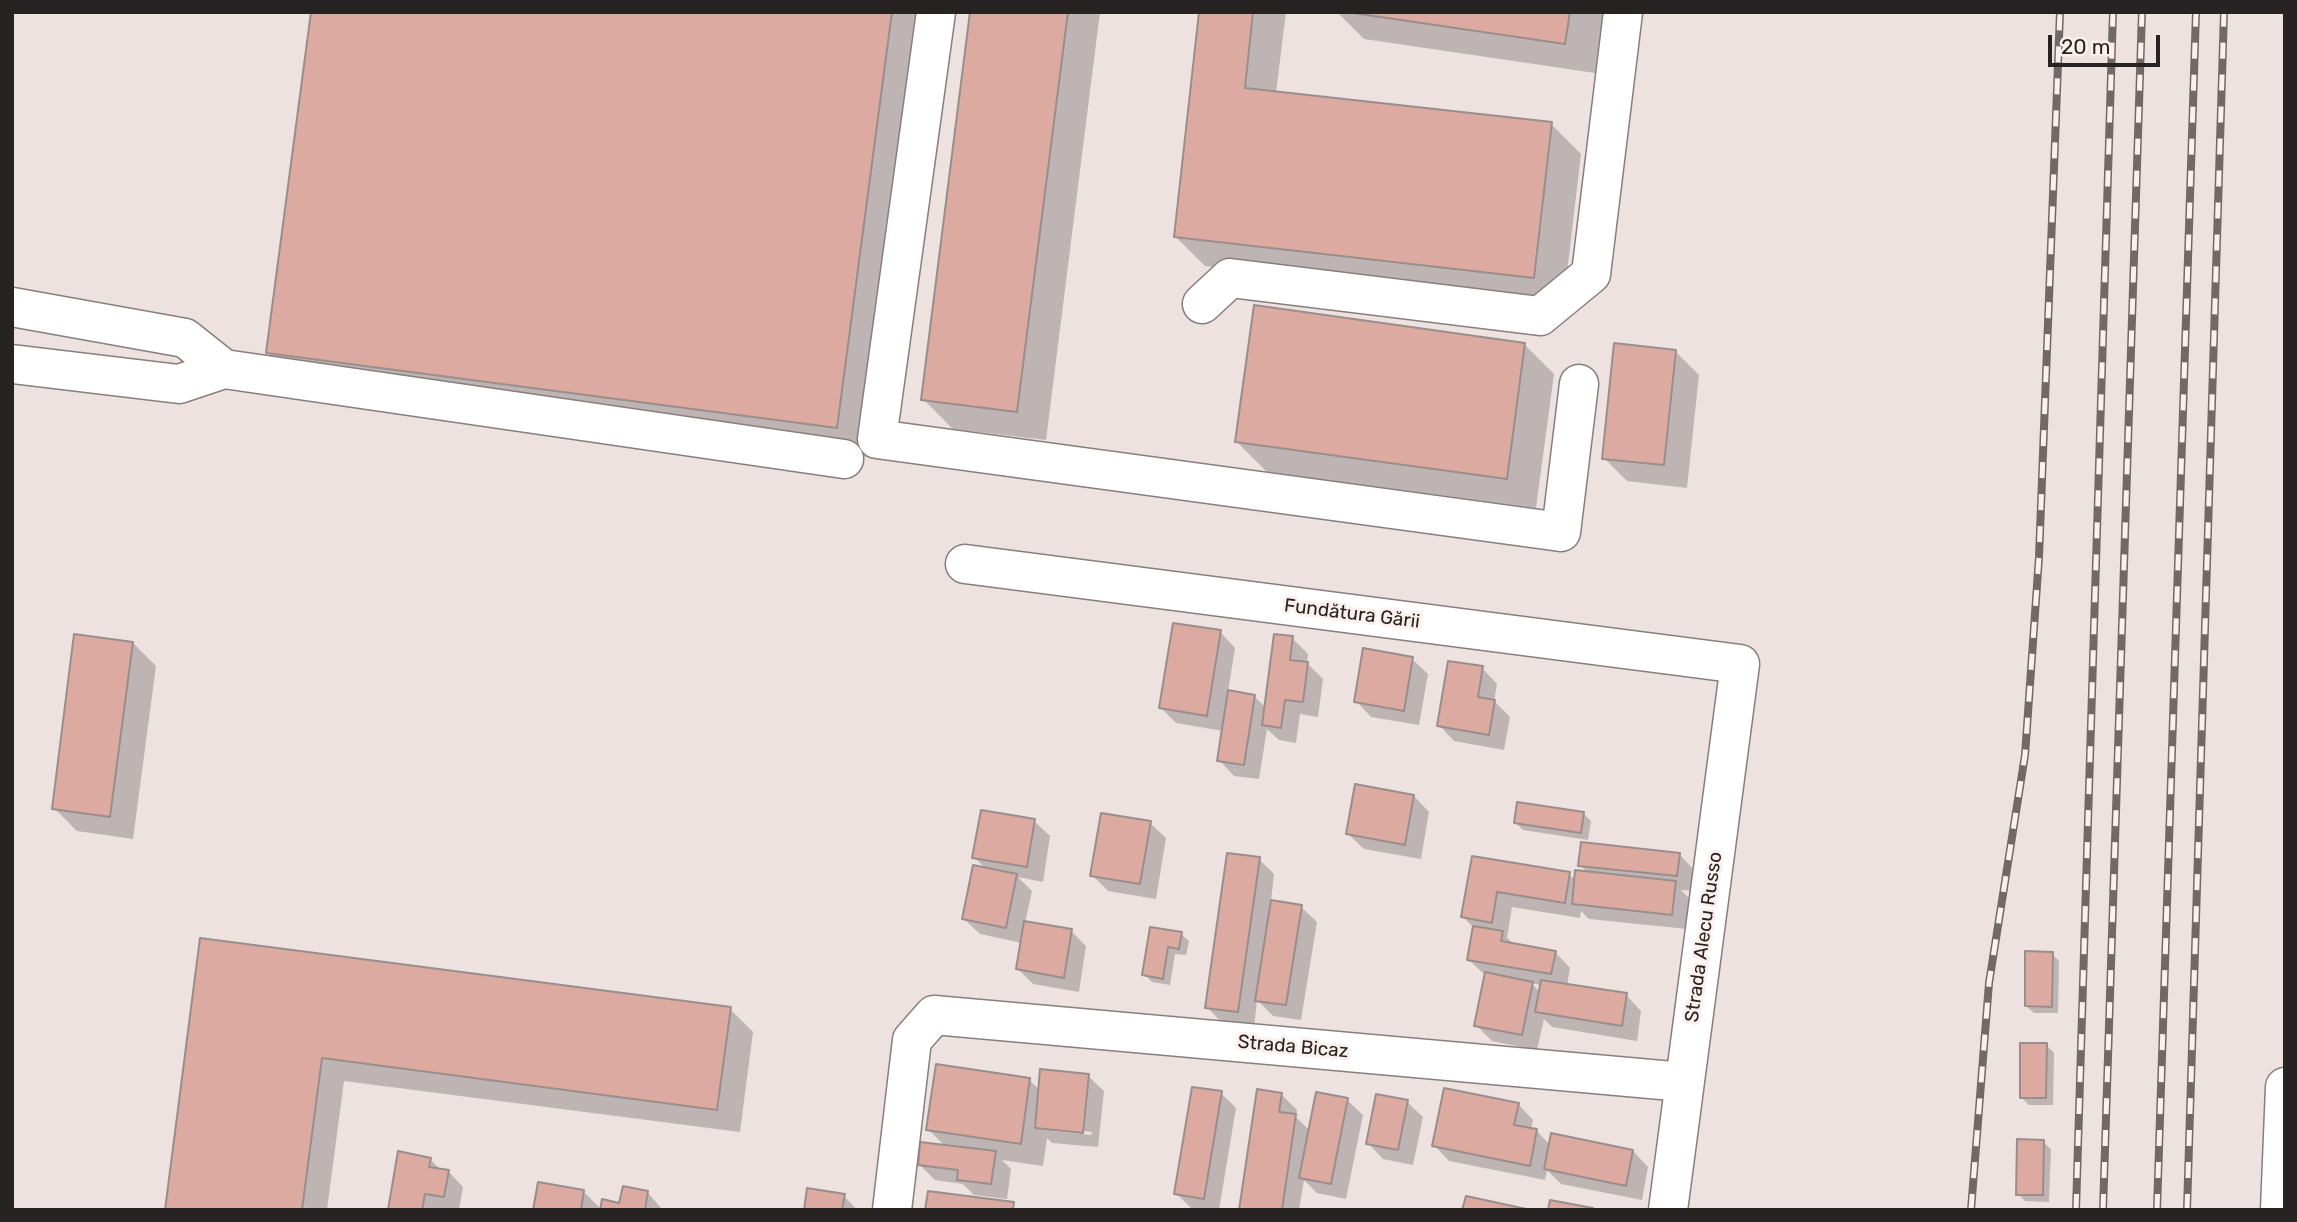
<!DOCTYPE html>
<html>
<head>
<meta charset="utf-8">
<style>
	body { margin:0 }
	#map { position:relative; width:2297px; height:1222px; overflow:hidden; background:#ede2e0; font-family:Rubik,sans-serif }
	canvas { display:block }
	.frame { position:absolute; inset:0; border:14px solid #272323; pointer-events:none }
	.scale { position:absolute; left:2048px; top:35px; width:112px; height:32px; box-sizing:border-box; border:4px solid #272323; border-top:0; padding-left:9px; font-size:21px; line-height:24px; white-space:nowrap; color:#272323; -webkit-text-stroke:5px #fbf0ed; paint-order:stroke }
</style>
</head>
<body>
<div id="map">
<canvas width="2297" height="1222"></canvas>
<div class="frame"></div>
<div class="scale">20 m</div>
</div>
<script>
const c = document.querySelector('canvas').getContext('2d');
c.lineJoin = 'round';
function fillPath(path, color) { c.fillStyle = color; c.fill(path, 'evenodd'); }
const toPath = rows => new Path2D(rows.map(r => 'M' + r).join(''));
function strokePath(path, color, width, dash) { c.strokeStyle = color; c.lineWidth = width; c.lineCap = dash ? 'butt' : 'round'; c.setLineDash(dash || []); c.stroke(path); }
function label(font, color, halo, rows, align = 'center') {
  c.font = font + ' Rubik,sans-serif'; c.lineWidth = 6; c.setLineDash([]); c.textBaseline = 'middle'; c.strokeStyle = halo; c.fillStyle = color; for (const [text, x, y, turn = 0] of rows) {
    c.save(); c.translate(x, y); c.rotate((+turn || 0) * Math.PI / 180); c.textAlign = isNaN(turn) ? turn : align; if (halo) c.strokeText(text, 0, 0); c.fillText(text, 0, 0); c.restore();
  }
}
fillPath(toPath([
	[312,12,925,12,867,457,298,382,268,353],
	[972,12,1100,12,1046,440,953,429,923,399],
	[1201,12,1286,12,1276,93,1551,124,1581,154,1563,307,1205,266,1175,236],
	[1337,12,1603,12,1595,73,1364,39],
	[1524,344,1554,374,1536,508,1267,472,1237,442],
	[1676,352,1699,375,1687,488,1627,481,1604,458],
	[1220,632,1235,648,1228,692,1254,696,1266,708,1292,638,1308,654,1307,663,1323,679,1318,717,1300,714,1296,743,1279,740,1267,729,1259,779,1234,776,1219,760,1223,731,1176,723,1160,707],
	[133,643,156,666,133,839,77,831,54,808],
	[1412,659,1428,674,1419,725,1371,717,1356,701],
	[1482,668,1497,684,1494,701,1510,717,1504,750,1454,741,1439,725],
	[1414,796,1429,812,1421,859,1364,849,1348,834],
	[1584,814,1591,821,1588,840,1523,830,1516,823],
	[1034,821,1050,836,1043,882,1018,877,1032,891,1025,923,1071,931,1086,946,1079,992,1033,984,1018,969,1022,943,980,934,964,919,987,870,974,857],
	[1150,823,1166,838,1156,899,1108,891,1092,875],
	[1679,854,1694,870,1692,891,1681,890,1690,899,1687,929,1589,919,1581,911,1580,918,1512,907,1507,938,1515,945,1555,952,1570,968,1567,986,1626,995,1641,1011,1637,1041,1552,1027,1544,1019,1537,1050,1492,1041,1476,1025,1486,976,1469,960,1474,928,1463,917,1473,858,1569,874,1576,881,1588,873,1580,865],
	[1531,983,1541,985,1540,992],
	[1259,859,1274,874,1271,901,1301,907,1317,922,1301,1020,1273,1016,1257,1000,1254,1027,1222,1023,1207,1007],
	[1152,929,1181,934,1189,941,1186,955,1175,954,1170,985,1152,982,1144,974],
	[202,940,730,1009,753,1032,740,1132,344,1081,327,1210,166,1210],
	[2052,954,2059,961,2058,1013,2034,1013,2026,1006],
	[2046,1045,2054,1053,2053,1105,2029,1105,2021,1097],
	[1088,1076,1104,1091,1098,1147,1052,1143,1047,1138,1043,1166,1002,1160,1011,1169,1007,1199,974,1195,963,1184,935,1180,919,1164,946,1147,928,1129,1029,1080,1040,1090],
	[1051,1128,1092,1132,1091,1135,1051,1131],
	[1221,1093,1236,1108,1219,1210,1192,1209,1176,1193],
	[1281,1094,1297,1110,1296,1117,1310,1131,1347,1100,1363,1115,1346,1199,1317,1193,1304,1180,1299,1210,1242,1210],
	[1407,1102,1423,1117,1413,1165,1383,1159,1368,1143],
	[1518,1104,1533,1120,1531,1130,1536,1130,1550,1145,1633,1151,1648,1167,1642,1200,1561,1184,1547,1170,1545,1180,1449,1161,1434,1145],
	[2043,1142,2051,1149,2049,1202,2025,1201,2018,1194],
	[430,1159,441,1170,448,1171,463,1187,459,1210,390,1210],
	[583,1191,599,1207,598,1210,535,1210],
	[648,1193,663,1210,602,1210,621,1205],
	[844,1196,857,1210,805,1210]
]), '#0003');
const building = toPath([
	[311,12,892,12,837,428,266,353,311,12],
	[970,12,1068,12,1017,412,921,400,970,12],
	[1199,12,1253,12,1245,88,1552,122,1534,278,1174,237,1199,12],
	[1346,12,1570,12,1565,44,1346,12],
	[1254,305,1525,343,1507,479,1235,442,1254,305],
	[1614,343,1676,350,1664,465,1602,459,1614,343],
	[1173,623,1221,630,1207,716,1159,708,1173,623],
	[74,634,133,642,110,817,52,809,74,634],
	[1274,634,1293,636,1290,660,1308,662,1303,702,1285,700,1281,728,1262,725,1274,634],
	[1363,648,1413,657,1404,711,1354,702,1363,648],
	[1448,661,1483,666,1478,697,1495,700,1489,735,1437,726,1448,661],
	[1228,690,1255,695,1244,765,1217,761,1228,690],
	[1355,784,1414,795,1405,845,1346,834,1355,784],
	[1517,802,1584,812,1581,833,1514,823,1517,802],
	[981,810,1035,819,1027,867,972,858,981,810],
	[1101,813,1151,821,1140,884,1090,876,1101,813],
	[1581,842,1680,853,1677,876,1578,866,1581,842],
	[1227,853,1260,857,1238,1012,1205,1008,1227,853],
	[1472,856,1570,872,1565,903,1497,892,1492,923,1461,917,1472,856],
	[973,865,1017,874,1006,928,962,919,973,865],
	[1575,870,1676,881,1672,915,1572,904,1575,870],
	[1271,900,1302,905,1286,1005,1255,1001,1271,900],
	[1024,921,1072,929,1064,978,1016,969,1024,921],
	[1473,926,1503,931,1501,941,1556,951,1551,974,1467,960,1473,926],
	[1150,927,1182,932,1179,949,1168,947,1163,979,1142,975,1150,927],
	[200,938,731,1007,717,1110,322,1058,302,1210,165,1210,200,938],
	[2025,951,2053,952,2052,1007,2025,1006,2025,951],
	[1485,972,1533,982,1522,1035,1474,1026,1485,972],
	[1541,980,1627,993,1622,1026,1535,1012,1541,980],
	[2020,1043,2047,1043,2046,1098,2020,1098,2020,1043],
	[936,1064,1030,1078,1021,1144,926,1130,936,1064],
	[1040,1069,1089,1074,1083,1133,1035,1128,1040,1069],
	[1192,1087,1222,1091,1204,1199,1174,1194,1192,1087],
	[1444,1088,1519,1103,1514,1125,1537,1129,1530,1166,1432,1146,1444,1088],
	[1257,1089,1282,1093,1279,1112,1296,1114,1282,1210,1239,1210,1257,1089],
	[1316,1092,1348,1098,1331,1184,1299,1178,1316,1092],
	[1376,1094,1408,1100,1398,1150,1366,1144,1376,1094],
	[1551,1133,1633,1150,1626,1186,1544,1169,1551,1133],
	[2017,1139,2044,1140,2043,1195,2016,1195,2017,1139],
	[920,1142,996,1151,991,1184,957,1180,958,1170,918,1165,920,1142],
	[398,1151,431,1158,429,1167,449,1170,444,1197,425,1194,422,1210,388,1210,398,1151],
	[538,1182,584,1190,581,1210,533,1210,538,1182],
	[623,1186,648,1191,645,1210,600,1210,602,1199,619,1203,623,1186],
	[807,1188,845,1194,842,1210,804,1210,807,1188],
	[928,1191,1014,1202,1013,1210,925,1210,928,1191],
	[1466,1196,1531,1210,1462,1210,1466,1196],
	[1550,1200,1593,1208,1593,1210,1548,1210,1550,1200]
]);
fillPath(building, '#ddaaa1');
strokePath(building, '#998e8c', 2);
const minor = toPath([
	[936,12,877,439,1561,532,1579,384],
	[1202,304,1230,278,1540,316,1591,274,1623,12],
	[12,307,185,338,224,369],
	[12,364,179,384,224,369,844,459],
	[965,564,1740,664,1668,1210],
	[892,1210,912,1040,934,1015,1684,1082],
	[2280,1210,2285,1087]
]);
strokePath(minor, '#887e7d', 41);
strokePath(minor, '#fff', 38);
const rail = toPath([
	[1971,1210,1989,983,2025,755,2039,557,2060,12],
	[2076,1210,2113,12],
	[2103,1210,2142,12],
	[2157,1210,2196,12],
	[2187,1210,2224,12]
]);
strokePath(rail, '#706968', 8);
strokePath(rail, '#fbf0ed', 5, [16]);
label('19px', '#272323', '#fbf0ed', [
	["Fundătura Gării",1352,614,7],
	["Strada Alecu Russo",1704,937,-82],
	["Strada Bicaz",1293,1047,5]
]);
</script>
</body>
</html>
